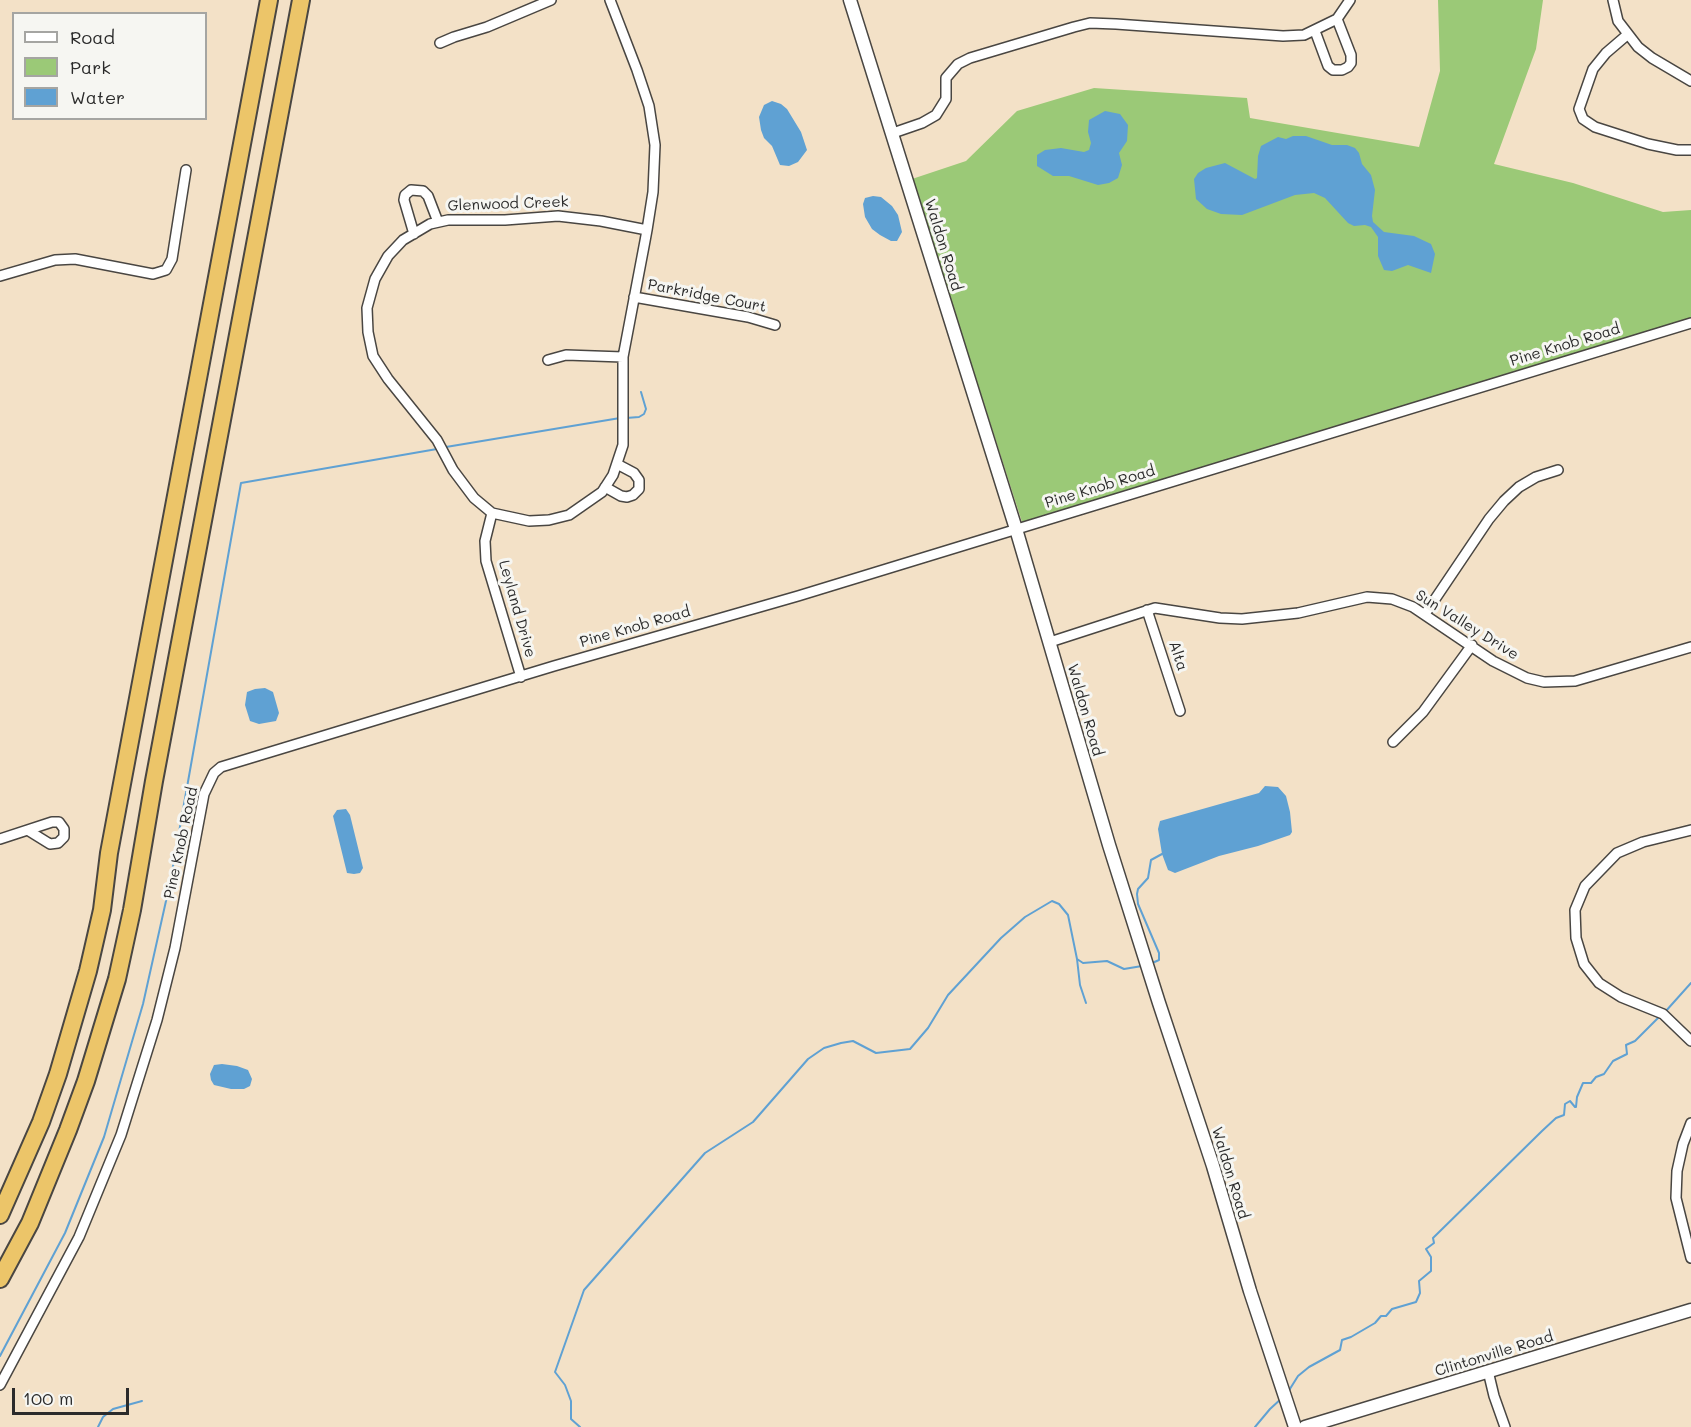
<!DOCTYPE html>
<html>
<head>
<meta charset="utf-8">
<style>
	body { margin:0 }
	#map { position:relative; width:1691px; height:1427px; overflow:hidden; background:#f3e1c7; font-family:Mali,sans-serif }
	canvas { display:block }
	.legend { position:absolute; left:12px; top:12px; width:195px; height:108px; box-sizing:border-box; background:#f6f6f2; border:2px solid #a5a5a2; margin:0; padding:8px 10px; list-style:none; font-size:18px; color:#2b2b2b }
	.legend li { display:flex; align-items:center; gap:12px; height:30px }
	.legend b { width:30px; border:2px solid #a5a5a2 }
	.scale { position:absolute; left:12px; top:1388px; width:117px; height:27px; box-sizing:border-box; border:3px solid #2b2b2b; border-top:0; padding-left:8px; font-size:18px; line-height:21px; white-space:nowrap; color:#2b2b2b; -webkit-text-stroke:4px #f6f6f2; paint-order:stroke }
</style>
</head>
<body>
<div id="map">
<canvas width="1691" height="1427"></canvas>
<ul class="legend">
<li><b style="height:8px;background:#fff"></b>Road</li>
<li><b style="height:16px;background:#9bc977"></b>Park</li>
<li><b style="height:16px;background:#5fa1d3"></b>Water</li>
</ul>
<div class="scale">100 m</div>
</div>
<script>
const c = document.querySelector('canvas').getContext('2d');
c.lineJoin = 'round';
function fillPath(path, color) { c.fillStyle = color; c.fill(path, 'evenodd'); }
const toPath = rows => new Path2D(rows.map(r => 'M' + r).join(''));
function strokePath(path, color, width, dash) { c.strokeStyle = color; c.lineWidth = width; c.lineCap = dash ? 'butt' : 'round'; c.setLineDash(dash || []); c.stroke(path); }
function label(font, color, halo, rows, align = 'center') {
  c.font = font + ' Mali,sans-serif'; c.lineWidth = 6; c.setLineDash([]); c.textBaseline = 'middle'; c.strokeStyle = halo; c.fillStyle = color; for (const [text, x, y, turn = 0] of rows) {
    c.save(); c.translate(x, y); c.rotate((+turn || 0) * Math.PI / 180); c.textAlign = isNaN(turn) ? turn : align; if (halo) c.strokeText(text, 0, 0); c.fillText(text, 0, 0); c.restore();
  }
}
fillPath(toPath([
	[1438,0,1543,0,1536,49,1494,164,1573,183,1663,212,1691,210,1691,319,1022,522,912,179,966,161,1017,111,1094,88,1247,98,1250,118,1419,147,1440,71]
]), '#9bc977');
fillPath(toPath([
	[772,101,781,104,787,109,801,132,807,150,798,162,789,166,780,165,772,146,764,138,761,130,759,117,764,105],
	[1105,111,1120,114,1128,125,1127,141,1119,153,1122,165,1118,178,1109,183,1098,185,1069,176,1053,176,1037,166,1037,155,1045,150,1061,148,1084,152,1089,150,1091,143,1088,132,1089,120],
	[1293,136,1306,136,1332,145,1347,145,1355,148,1359,153,1362,164,1371,175,1375,190,1372,216,1373,222,1384,232,1414,236,1431,244,1435,254,1431,273,1408,265,1392,271,1384,270,1378,256,1378,237,1371,227,1365,225,1354,226,1348,223,1325,198,1314,193,1295,195,1242,215,1221,214,1207,209,1196,199,1194,179,1198,173,1206,168,1225,163,1255,179,1257,178,1258,156,1261,146,1278,137,1286,139],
	[873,196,881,197,892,206,898,215,902,232,897,241,891,241,880,235,872,229,865,217,863,204,865,198],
	[265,688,273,692,279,713,276,721,259,724,250,721,245,705,247,692,255,689],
	[1265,786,1278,787,1286,796,1290,812,1292,832,1290,835,1258,846,1219,856,1175,873,1168,870,1162,854,1158,829,1160,821,1259,793],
	[346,809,350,815,363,868,360,873,354,874,347,873,333,816,337,810],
	[222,1064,237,1066,248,1070,252,1079,250,1086,244,1089,231,1089,214,1085,211,1080,210,1074,214,1065]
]), '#5fa1d3');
strokePath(toPath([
	[626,418,639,417,644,414,646,409,641,392],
	[446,447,620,418],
	[1077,959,1083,963,1107,961,1124,969,1142,966],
	[1150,964,1159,960,1159,953,1138,904,1137,894,1138,889,1148,878,1151,860,1162,854],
	[1665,1012,1691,983],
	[0,1356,65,1233,104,1137,143,1004,170,883,241,483,437,449],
	[1288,1392,1298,1376,1309,1367,1340,1350,1342,1340,1351,1337,1375,1323,1381,1316,1386,1316,1392,1309,1416,1302,1420,1293,1419,1281,1431,1271,1431,1257,1426,1249,1434,1243,1433,1238,1542,1131,1556,1118,1564,1115,1565,1104,1570,1101,1575,1107,1576,1107,1577,1097,1583,1083,1591,1083,1596,1077,1604,1074,1613,1061,1627,1054,1626,1045,1635,1041,1661,1015],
	[98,1427,103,1417,113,1409,142,1401],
	[580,1427,571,1419,571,1401,565,1385,555,1372,584,1290,705,1153,753,1122,808,1059,824,1048,841,1043,853,1041,876,1053,910,1049,928,1028,948,995,1001,938,1025,917,1052,901,1059,904,1068,915,1077,959,1080,985,1086,1003],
	[1255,1427,1270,1409,1282,1398]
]), '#5fa1d3', 2);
const minor = toPath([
	[610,0,637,70,649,106,655,145,653,192,647,230,645,241,623,357,623,445,613,475,602,492,569,515,549,520,529,521,492,513,474,498,453,470,437,440,388,379,373,356,368,332,367,308,375,279,388,256,403,240,430,224,448,220,505,220,558,216,601,221,647,230],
	[1613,0,1618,21,1638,47,1652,58,1691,81],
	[1315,31,1328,66,1333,70,1342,70,1348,67,1351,63,1351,55,1337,19],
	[1627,35,1606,53,1593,69,1579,109,1583,119,1595,127,1648,144,1677,150,1691,150],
	[440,43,454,37,487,27,551,0],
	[893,133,922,123,936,115,946,99,946,78,958,64,970,58,1074,27,1090,23,1116,24,1283,36,1304,35,1337,19,1350,0],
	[414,234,404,200,405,195,411,190,423,191,428,196,438,222],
	[0,276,55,260,75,259,153,274,166,270,172,259,186,170],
	[634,297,748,317,775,325],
	[548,360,566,355,623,357],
	[605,487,621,496,627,497,633,495,639,489,639,480,634,473,617,464],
	[492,513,485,541,486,561,521,677],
	[1147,610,1180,711],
	[1425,614,1489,519,1504,501,1519,487,1536,477,1558,470],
	[1050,642,1155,608,1220,618,1242,619,1298,613,1367,597,1392,599,1413,607,1493,661,1527,678,1544,682,1575,681,1691,647],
	[1393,742,1423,712,1472,645],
	[1691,830,1643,842,1617,853,1585,886,1575,910,1576,938,1584,964,1599,983,1621,997,1663,1014,1691,1041],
	[0,839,52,822,59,822,64,829,64,837,58,843,50,844,29,831],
	[1691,1123,1683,1144,1677,1171,1676,1198,1691,1258],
	[1488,1371,1494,1396,1505,1427],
	[0,1385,79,1237,121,1135,157,1020,175,948,204,794,214,773,221,767,554,666,798,596,1691,323]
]);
const tertiary = toPath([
	[850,0,1016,529,1109,845,1159,1003,1213,1166,1250,1291,1295,1427],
	[1305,1427,1691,1310]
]);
const motorway = toPath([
	[0,1215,41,1122,58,1074,88,971,102,910,109,853,269,0],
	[0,1279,30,1223,68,1130,86,1081,117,979,132,910,154,781,301,0]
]);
strokePath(minor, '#494642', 12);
strokePath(tertiary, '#494642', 15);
strokePath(motorway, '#494642', 20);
strokePath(minor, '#fff', 9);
strokePath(tertiary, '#fff', 12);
strokePath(motorway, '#ecc569', 16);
label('15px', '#2b2b2b', '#f6f6f2', [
	["Glenwood Creek",508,204,-2],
	["Waldon Road",943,245,73],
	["Parkridge Court",707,296,11],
	["Pine Knob Road",1565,345,-17],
	["Pine Knob Road",1100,487,-17],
	["Leyland Drive",517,609,74],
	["Sun Valley Drive",1467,625,32],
	["Pine Knob Road",635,627,-16],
	["Alta",1178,656,72],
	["Waldon Road",1085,710,74],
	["Pine Knob Road",181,843,-78],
	["Waldon Road",1230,1173,73],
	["Clintonville Road",1494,1354,-17]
]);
</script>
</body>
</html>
